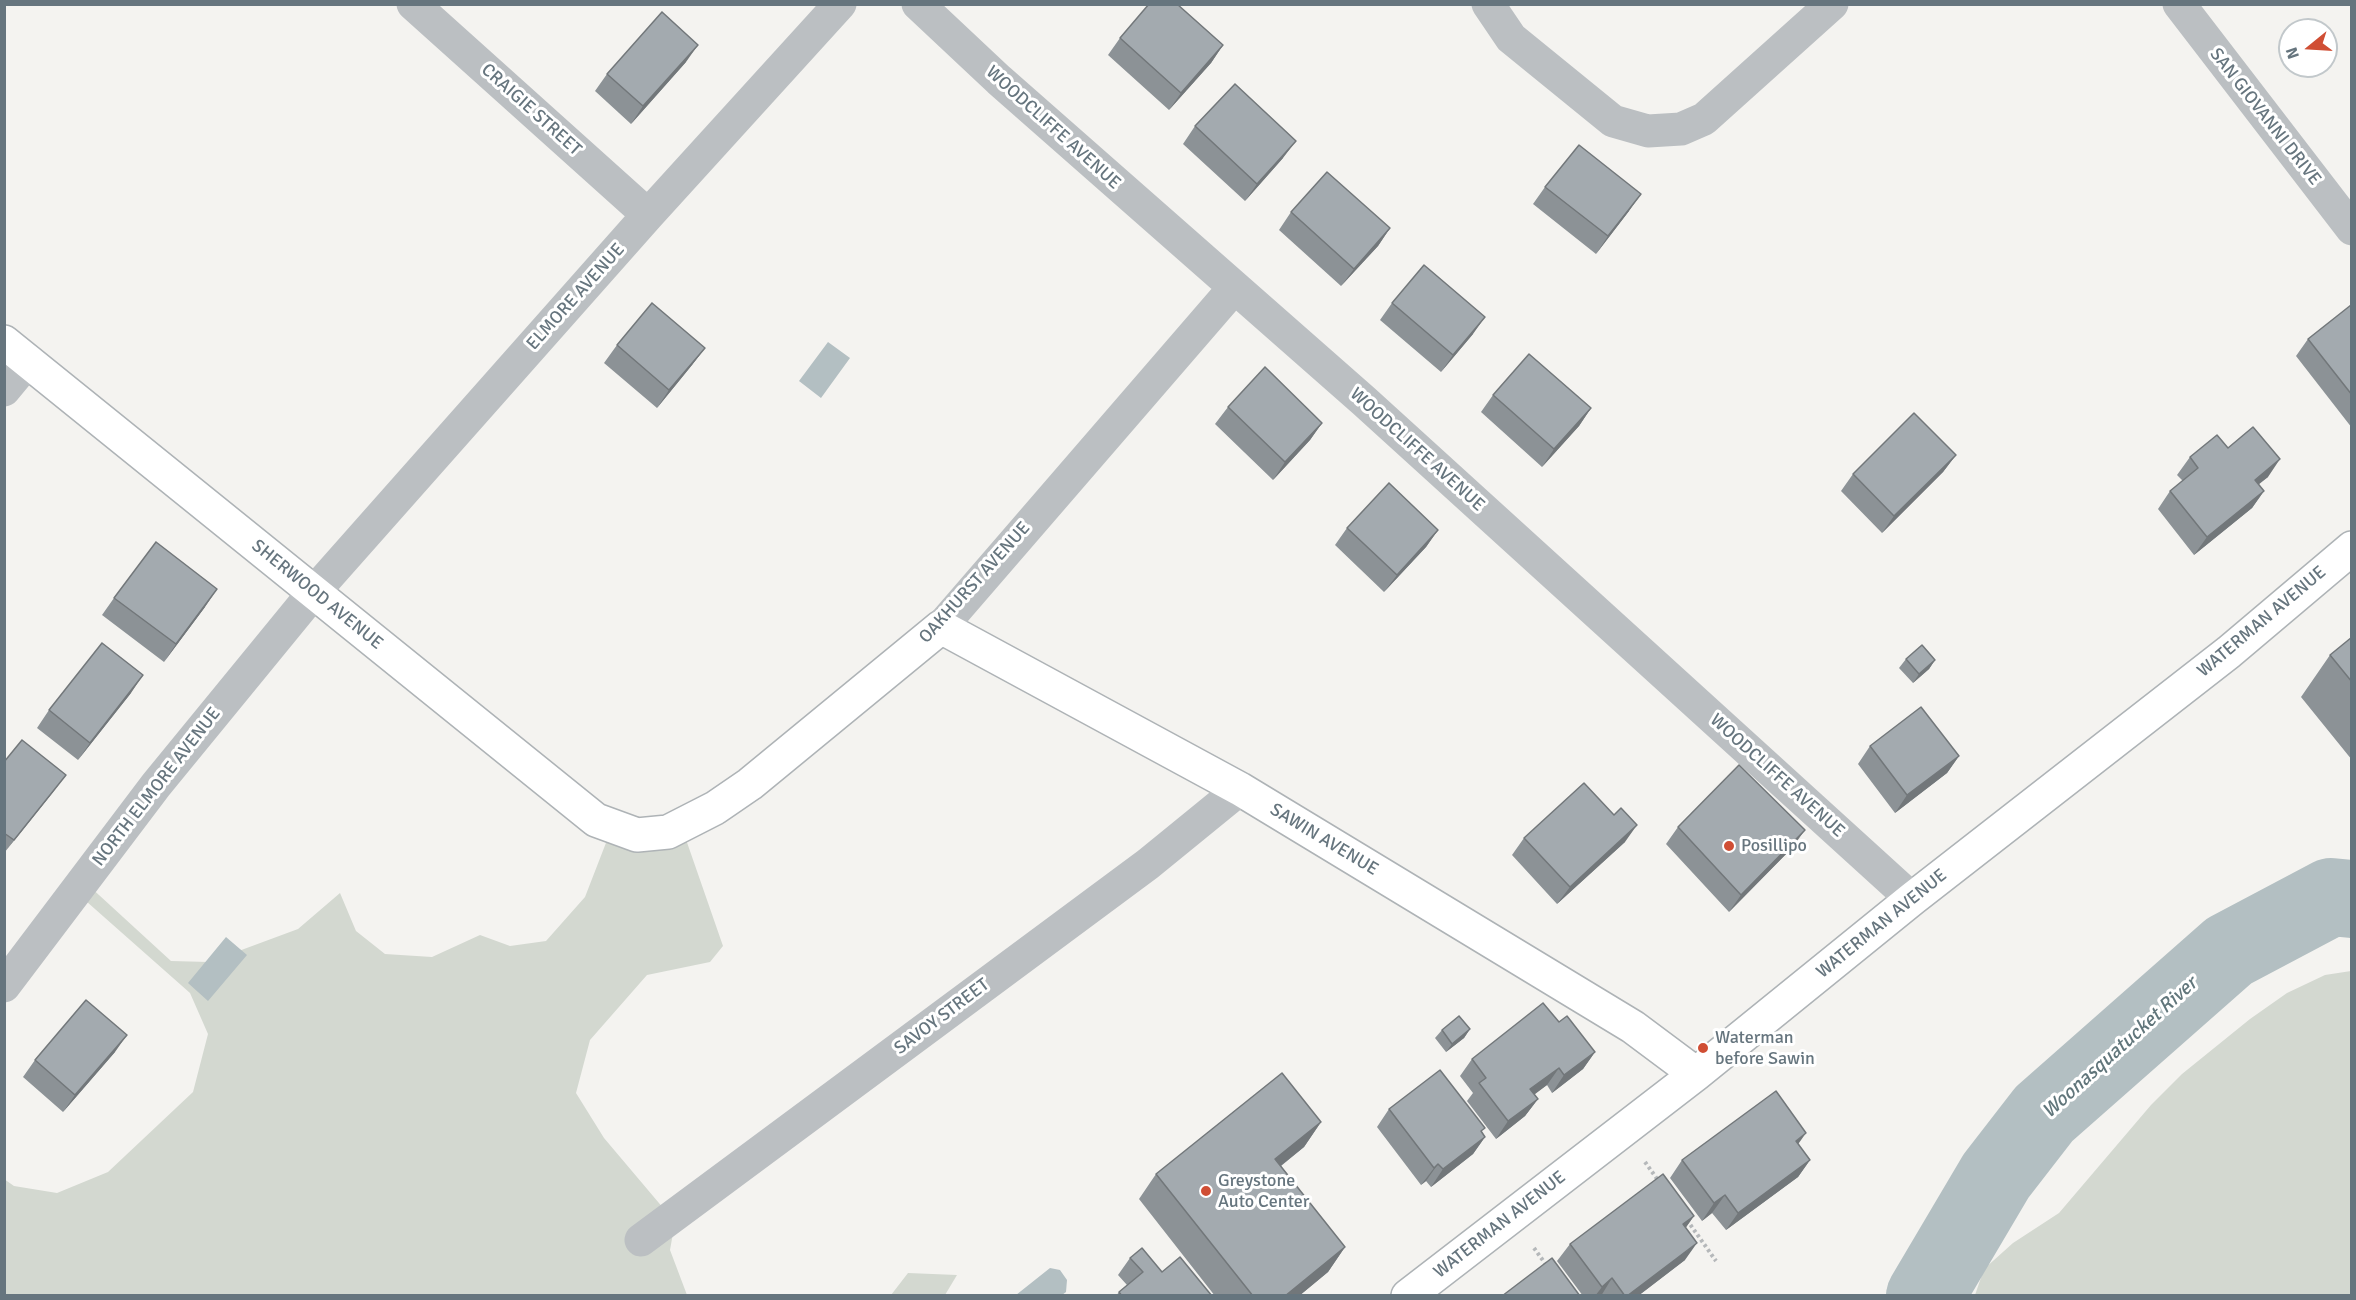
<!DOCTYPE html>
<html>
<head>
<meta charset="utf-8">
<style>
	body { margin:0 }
	#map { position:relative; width:2356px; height:1300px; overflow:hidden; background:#f4f3f0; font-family:Signika,sans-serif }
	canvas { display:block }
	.frame { position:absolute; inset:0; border:6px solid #66757e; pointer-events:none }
	.north { position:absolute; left:2278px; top:18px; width:60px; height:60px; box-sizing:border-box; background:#fff; border:2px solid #c2c8cb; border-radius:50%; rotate:252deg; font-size:16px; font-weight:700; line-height:24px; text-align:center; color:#66757e }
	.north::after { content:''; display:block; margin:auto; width:21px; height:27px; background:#d04e34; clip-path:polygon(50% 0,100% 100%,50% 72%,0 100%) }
</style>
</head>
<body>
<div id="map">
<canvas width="2356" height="1300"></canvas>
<div class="frame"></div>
<div class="north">N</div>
</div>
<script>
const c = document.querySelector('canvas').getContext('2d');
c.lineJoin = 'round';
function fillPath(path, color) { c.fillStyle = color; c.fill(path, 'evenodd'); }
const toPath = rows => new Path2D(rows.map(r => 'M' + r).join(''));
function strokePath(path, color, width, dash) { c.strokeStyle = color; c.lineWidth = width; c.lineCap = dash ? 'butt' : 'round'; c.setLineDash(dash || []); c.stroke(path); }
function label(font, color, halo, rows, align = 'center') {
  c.font = font + ' Signika,sans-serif'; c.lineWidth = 6; c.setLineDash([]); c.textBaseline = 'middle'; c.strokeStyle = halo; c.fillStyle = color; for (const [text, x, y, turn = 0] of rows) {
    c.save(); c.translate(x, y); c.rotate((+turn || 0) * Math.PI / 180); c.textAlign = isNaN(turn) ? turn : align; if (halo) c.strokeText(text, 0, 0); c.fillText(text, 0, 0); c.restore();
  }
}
fillPath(toPath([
	[616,817,682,828,723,946,710,962,647,975,590,1040,576,1093,604,1138,675,1222,670,1250,687,1295,5,1295,4,1179,14,1186,57,1193,108,1172,193,1092,208,1034,190,993,78,894,87,884,171,961,209,962,298,929,340,893,356,931,385,954,432,957,480,935,510,946,546,941,585,897],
	[2351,971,2351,1295,1975,1295,1984,1269,2013,1243,2059,1213,2151,1105,2182,1074,2250,1019,2287,993,2325,975],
	[908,1273,957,1275,945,1295,891,1295]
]), '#d3d8d0');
fillPath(toPath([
	[828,342,850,358,821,398,799,381],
	[226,937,247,955,208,1001,188,983],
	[1050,1268,1060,1270,1067,1280,1066,1292,1062,1295,1016,1295]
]), '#b3bfc2');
strokePath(toPath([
	[1925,1296,1996,1176,2044,1114,2229,951,2331,897,2352,899]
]), '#b3bfc2', 78);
const secondary = toPath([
	[4,342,596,820,637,835,668,832,715,808,750,784,941,627,1240,789,1633,1027,1696,1074],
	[1408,1296,1696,1074,1912,899,2229,652,2352,548]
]);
strokePath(secondary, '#aeb3b6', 36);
strokePath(toPath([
	[1645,1162,1660,1183],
	[1687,1220,1716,1261],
	[1534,1248,1547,1266]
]), '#b5b8ba', 4, [3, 3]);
strokePath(toPath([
	[413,4,648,215],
	[918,4,999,80,1364,401,1912,899],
	[1488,4,1511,38,1613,121,1648,131,1681,129,1704,119,1832,4],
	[2179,4,2352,229],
	[4,390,28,361],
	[941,627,1234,288],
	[4,986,156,785,314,592,648,215,840,4],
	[641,1240,1148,864,1240,789]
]), '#bbbfc2', 33);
strokePath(secondary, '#fff', 33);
fillPath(toPath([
	[1120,38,1223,45,1211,63,1169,110,1108,55],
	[686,62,631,124,595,91,607,74],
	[1195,126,1283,158,1245,201,1183,144],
	[1545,187,1629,211,1596,254,1533,204],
	[1291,212,1390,228,1378,246,1341,286,1279,230],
	[1392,303,1473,334,1441,372,1380,320],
	[2352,306,2352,428,2296,356,2308,339],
	[617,345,705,348,692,365,657,408,604,363],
	[1493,395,1591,408,1579,426,1542,467,1481,412],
	[1228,407,1322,423,1310,440,1273,480,1215,424],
	[2228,448,2268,477,2258,484,2264,491,2252,508,2194,555,2158,509,2170,491,2183,481,2177,475,2190,457],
	[1956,455,1943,472,1882,533,1841,491,1853,474],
	[1347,528,1438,530,1426,547,1384,592,1335,545],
	[114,598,205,607,164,662,102,615],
	[2352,637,2352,760,2301,697,2330,655],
	[1906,659,1935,660,1929,669,1913,683,1899,668],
	[131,693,78,760,37,728,49,710],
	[1870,746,1959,756,1947,773,1895,813,1858,764],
	[4,762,53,792,4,853],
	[1678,827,1792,848,1729,912,1666,844],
	[1524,838,1625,842,1557,904,1512,855],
	[1470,1029,1464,1038,1446,1052,1435,1038,1442,1030],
	[115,1052,63,1112,23,1077,35,1060],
	[1595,1052,1583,1069,1552,1093,1547,1085,1534,1094,1538,1099,1525,1116,1496,1139,1467,1101,1473,1093,1460,1076,1472,1059],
	[1389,1109,1482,1132,1485,1137,1473,1154,1431,1187,1426,1181,1421,1185,1377,1127],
	[1321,1122,1304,1147,1281,1166,1345,1247,1328,1272,1299,1296,1215,1296,1139,1199,1156,1174],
	[1798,1144,1810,1160,1798,1177,1726,1230,1712,1213,1702,1221,1670,1178,1682,1160],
	[1694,1216,1686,1227,1685,1260,1638,1296,1583,1296,1557,1261,1570,1244],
	[1130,1258,1162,1272,1212,1296,1116,1296,1119,1292,1127,1285,1118,1275]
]), '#8c9296');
fillPath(toPath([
	[698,45,686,62,631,124,643,106],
	[1223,45,1211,63,1169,110,1181,93],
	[1296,141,1283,158,1245,201,1257,184],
	[1641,194,1629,211,1596,254,1608,236],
	[1390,228,1378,246,1341,286,1354,269],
	[1485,317,1473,334,1441,372,1453,355],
	[705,348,692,365,657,408,669,390],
	[1591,408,1579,426,1542,467,1554,449],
	[1322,423,1310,440,1273,480,1285,462],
	[1956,455,1943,472,1882,533,1894,516],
	[2280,459,2268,477,2243,497,2255,480],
	[2264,491,2252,508,2194,555,2207,537],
	[1438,530,1426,547,1384,592,1397,575],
	[217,589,205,607,164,662,176,644],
	[1935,660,1929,669,1913,683,1919,674],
	[143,675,131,693,78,760,90,743],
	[1959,756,1947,773,1895,813,1907,795],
	[66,775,53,792,4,853,14,840],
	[1637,825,1625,842,1557,904,1570,887],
	[1805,830,1792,848,1729,912,1741,895],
	[1470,1029,1464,1038,1446,1052,1452,1044],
	[127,1035,115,1052,63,1112,75,1095],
	[1595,1052,1583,1069,1552,1093,1564,1075],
	[1559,1068,1547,1085,1518,1107,1530,1089],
	[1538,1099,1525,1116,1496,1139,1508,1121],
	[1321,1122,1304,1147,1258,1184,1275,1159],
	[1806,1133,1794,1150,1796,1141],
	[1485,1137,1473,1154,1431,1187,1443,1169],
	[1810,1160,1798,1177,1726,1230,1738,1213],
	[1438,1164,1426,1181,1421,1185,1434,1168],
	[1725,1195,1712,1213,1702,1221,1714,1203],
	[1694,1216,1682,1233,1683,1224],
	[1697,1243,1685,1260,1638,1296,1627,1296],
	[1345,1247,1328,1272,1299,1296,1285,1296],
	[1612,1278,1601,1296,1595,1296,1602,1287]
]), '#72777a');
const building = toPath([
	[1149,4,1177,4,1223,45,1181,93,1120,38,1149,4],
	[662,12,698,45,643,106,607,74,662,12],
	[1235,84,1296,141,1257,184,1195,126,1235,84],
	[1579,145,1641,194,1608,236,1545,187,1579,145],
	[1327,172,1390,228,1354,269,1291,212,1327,172],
	[1424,265,1485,317,1453,355,1392,303,1424,265],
	[652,303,705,348,669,390,617,345,652,303],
	[2351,305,2352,306,2352,395,2308,339,2351,305],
	[1529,354,1591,408,1554,449,1493,395,1529,354],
	[1265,367,1322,423,1285,462,1228,407,1265,367],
	[1914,413,1956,455,1894,516,1853,474,1914,413],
	[2253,427,2280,459,2255,480,2264,491,2207,537,2170,491,2198,468,2190,457,2217,435,2228,448,2253,427],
	[1389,483,1438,530,1397,575,1347,528,1389,483],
	[156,542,217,589,176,644,114,598,156,542],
	[2352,637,2352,682,2330,655,2352,637],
	[102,643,143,675,90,743,49,710,102,643],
	[1922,645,1935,660,1919,674,1906,659,1922,645],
	[1921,707,1959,756,1907,795,1870,746,1921,707],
	[22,740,66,775,14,840,4,833,4,762,22,740],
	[1739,765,1805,830,1741,895,1678,827,1739,765],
	[1584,783,1614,815,1621,808,1637,825,1570,887,1524,838,1584,783],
	[86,1000,127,1035,75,1095,35,1060,86,1000],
	[1543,1003,1559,1022,1567,1016,1595,1052,1564,1075,1559,1068,1530,1089,1538,1099,1508,1121,1479,1083,1486,1078,1472,1059,1543,1003],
	[1459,1016,1470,1029,1452,1044,1442,1030,1459,1016],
	[1440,1070,1485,1128,1481,1131,1485,1137,1443,1169,1438,1164,1434,1168,1389,1109,1440,1070],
	[1282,1073,1321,1122,1275,1159,1345,1247,1285,1296,1253,1296,1156,1174,1282,1073],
	[1776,1091,1806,1133,1796,1141,1810,1160,1738,1213,1725,1195,1714,1203,1682,1160,1776,1091],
	[1663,1174,1694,1216,1683,1224,1697,1243,1627,1296,1625,1296,1612,1278,1602,1287,1570,1244,1663,1174],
	[1142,1248,1162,1272,1180,1257,1212,1296,1122,1296,1119,1292,1143,1272,1130,1258,1142,1248],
	[1552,1258,1580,1296,1502,1296,1552,1258]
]);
fillPath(building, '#a3aaaf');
strokePath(building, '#72777a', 1.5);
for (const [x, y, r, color] of [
	[1729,846,6,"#d04e34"],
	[1703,1048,6,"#d04e34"],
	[1206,1191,6,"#d04e34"]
]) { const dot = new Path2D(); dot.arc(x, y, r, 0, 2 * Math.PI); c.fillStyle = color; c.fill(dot); strokePath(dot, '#fff', 2); }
label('18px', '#66757e', '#fff', [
	["CRAIGIE STREET",531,110,42],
	["SAN GIOVANNI DRIVE",2265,117,52],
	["WOODCLIFFE AVENUE",1053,128,42],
	["ELMORE AVENUE",576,297,-48],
	["WOODCLIFFE AVENUE",1417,450,42],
	["OAKHURST AVENUE",975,583,-48],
	["SHERWOOD AVENUE",317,595,39],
	["WATERMAN AVENUE",2262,622,-40],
	["WOODCLIFFE AVENUE",1777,776,42],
	["NORTH ELMORE AVENUE",157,787,-52],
	["SAWIN AVENUE",1324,840,31],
	["WATERMAN AVENUE",1882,924,-39],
	["SAVOY STREET",942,1017,-37],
	["WATERMAN AVENUE",1500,1225,-38]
]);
label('18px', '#66757e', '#fff', [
	["Posillipo",1741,846],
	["Waterman",1715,1038],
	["before Sawin",1715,1059],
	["Greystone",1218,1181],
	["Auto Center",1218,1202]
], 'left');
label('italic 20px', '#61767b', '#fff', [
	["Woonasquatucket River",2120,1048,-42]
]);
</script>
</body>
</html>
